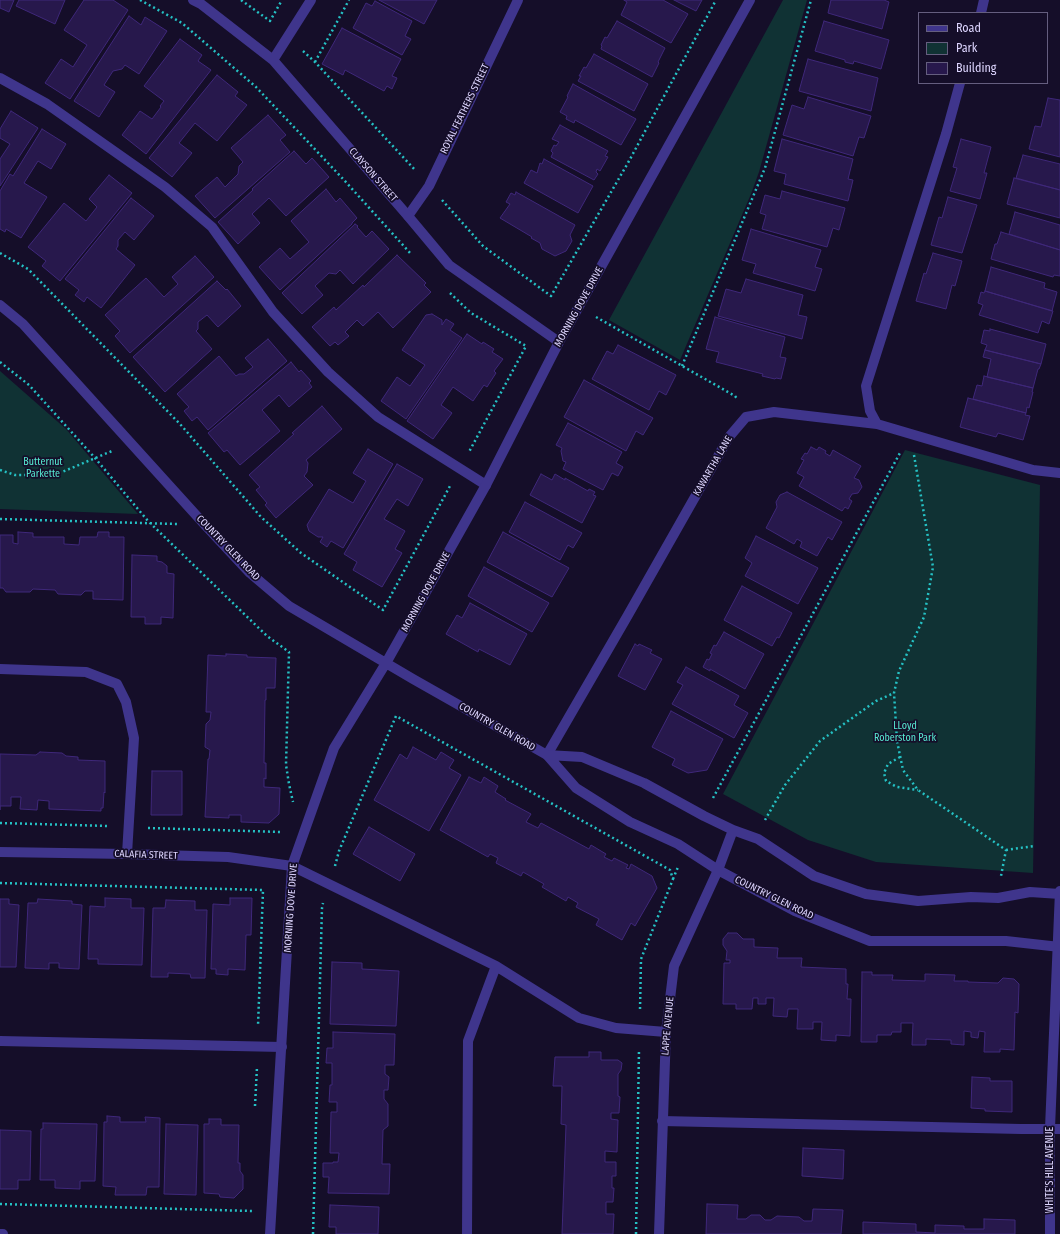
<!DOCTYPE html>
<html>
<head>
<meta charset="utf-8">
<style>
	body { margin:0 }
	#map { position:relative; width:1060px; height:1234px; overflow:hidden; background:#150e29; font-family:"Fira Sans Condensed",sans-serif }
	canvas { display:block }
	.legend { position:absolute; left:918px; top:12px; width:130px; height:72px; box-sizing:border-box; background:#150e29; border:1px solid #655e7f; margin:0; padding:5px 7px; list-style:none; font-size:12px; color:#ded6ff }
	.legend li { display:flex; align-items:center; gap:8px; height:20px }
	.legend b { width:20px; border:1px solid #655e7f }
</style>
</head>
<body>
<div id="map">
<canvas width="1060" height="1234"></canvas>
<ul class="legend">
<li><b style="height:5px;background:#3f358c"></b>Road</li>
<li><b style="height:11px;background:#103234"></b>Park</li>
<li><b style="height:11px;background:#27184c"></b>Building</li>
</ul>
</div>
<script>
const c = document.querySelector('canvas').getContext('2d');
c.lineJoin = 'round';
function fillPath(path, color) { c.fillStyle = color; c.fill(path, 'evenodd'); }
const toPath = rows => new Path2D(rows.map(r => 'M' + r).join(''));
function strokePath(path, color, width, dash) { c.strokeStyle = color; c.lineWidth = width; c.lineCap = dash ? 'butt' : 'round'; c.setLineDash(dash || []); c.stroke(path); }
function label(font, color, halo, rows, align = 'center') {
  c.font = font + ' "Fira Sans Condensed",sans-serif'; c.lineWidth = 3.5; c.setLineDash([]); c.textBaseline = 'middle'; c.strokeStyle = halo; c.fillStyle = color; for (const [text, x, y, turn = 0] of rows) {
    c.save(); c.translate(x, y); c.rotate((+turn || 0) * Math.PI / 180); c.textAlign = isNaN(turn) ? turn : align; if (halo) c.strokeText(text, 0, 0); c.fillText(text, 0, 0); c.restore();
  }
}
fillPath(toPath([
	[783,0,807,0,759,172,751,194,680,360,609,320],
	[0,371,66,429,138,514,0,509],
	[905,450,1040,485,1033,873,876,862,808,840,723,794]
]), '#103234');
const building = toPath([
	[0,0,14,0,9,12,0,8,0,0],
	[19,0,65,0,55,24,16,6,19,0],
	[84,0,113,0,128,10,70,99,45,83,61,59,73,67,87,45,64,30,84,0],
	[379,0,437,0,424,24,379,0],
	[624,0,663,0,688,14,671,43,621,15,627,2,624,0],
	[674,0,702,0,696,11,674,0],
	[831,0,884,0,889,2,882,29,828,13,831,0],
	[375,1,412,21,405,36,411,39,402,55,353,28,366,3,372,6,375,1],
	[129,16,141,25,145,17,167,31,139,74,125,65,122,69,113,71,104,85,115,92,99,117,74,101,129,16],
	[617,21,665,48,658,62,659,63,652,77,601,49,602,46,601,45,605,37,607,38,617,21],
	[824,21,889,40,881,69,854,61,853,64,845,62,845,60,815,51,824,21],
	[342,28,401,59,392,76,397,78,392,89,387,86,384,91,345,70,343,75,322,64,342,28],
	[180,39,202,55,198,61,211,70,146,154,122,135,140,111,152,119,161,107,160,106,164,101,144,86,180,39],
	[594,54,648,84,634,111,578,81,581,76,579,76,584,67,586,68,594,54],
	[808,59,878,78,871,111,799,91,808,59],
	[217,75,238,92,235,96,247,105,217,141,195,123,179,143,192,153,172,177,149,158,217,75],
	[573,84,636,119,621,145,575,120,574,123,566,119,567,116,560,112,568,97,567,96,573,84],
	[808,97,871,116,864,138,859,137,853,156,783,135,792,105,804,109,808,97],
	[1048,98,1060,100,1060,157,1029,149,1035,126,1041,127,1048,98],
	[11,111,38,128,0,186,0,159,10,144,0,138,0,129,11,111],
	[268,115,286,135,280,140,290,152,215,218,195,196,217,177,225,187,238,174,239,166,243,162,231,148,268,115],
	[560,125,608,151,605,156,608,157,600,171,597,169,596,172,598,174,594,180,551,157,553,153,551,151,554,145,556,146,559,142,552,139,560,125],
	[42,129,66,144,51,169,38,161,24,183,47,197,21,238,6,229,5,232,0,229,0,191,10,174,13,176,42,129],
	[782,139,853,159,848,179,853,180,848,201,784,184,786,174,774,171,782,139],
	[961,139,991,147,984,173,987,173,980,199,950,191,957,168,953,167,961,139],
	[294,151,306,164,312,158,329,177,286,216,269,198,252,214,260,223,238,244,218,222,253,190,252,189,294,151],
	[1023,155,1060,164,1060,190,1016,178,1023,155],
	[544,159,593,186,578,213,524,183,531,170,537,173,540,163,542,164,544,159],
	[109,175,132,193,60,281,42,266,46,261,28,247,64,203,86,221,97,207,89,199,109,175],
	[1014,178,1060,190,1060,218,1007,204,1014,178],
	[326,189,336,202,340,198,357,218,352,223,352,224,280,290,259,267,280,248,290,259,309,242,291,221,326,189],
	[782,191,845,208,839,230,833,228,827,247,762,229,766,215,760,213,765,195,780,199,782,191],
	[516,192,575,225,570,235,572,241,566,251,555,256,542,249,540,243,531,238,532,237,500,218,510,204,506,202,511,193,515,195,516,192],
	[948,197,977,205,962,253,931,245,939,217,942,218,948,197],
	[131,198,154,216,134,240,125,232,118,240,118,246,116,249,135,265,101,308,87,297,84,302,75,295,79,290,65,279,131,198],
	[1015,212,1060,225,1060,250,1009,234,1015,212],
	[355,224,358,226,357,227,366,237,372,231,389,249,353,284,340,270,336,274,329,273,315,286,323,295,302,314,282,293,355,224],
	[751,229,821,250,815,267,822,269,815,291,753,273,756,264,742,260,751,229],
	[1001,232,1060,250,1060,276,1054,275,1053,277,991,259,995,244,997,244,1001,232],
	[933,253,962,261,955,286,952,285,946,309,916,301,924,273,926,274,933,253],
	[397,255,426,283,424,285,431,292,393,328,378,312,363,326,357,320,345,332,349,336,338,345,335,342,330,346,312,327,334,307,336,310,363,285,364,287,397,255],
	[195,256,214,277,130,353,115,336,120,331,105,315,146,278,164,297,178,284,172,277,195,256],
	[991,267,1045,283,1044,288,1057,292,1052,311,985,291,991,267],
	[746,279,803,295,798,315,807,317,802,339,718,316,726,289,741,293,746,279],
	[217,281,226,290,227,289,241,306,218,327,207,315,198,322,198,329,196,331,212,349,165,392,133,357,217,281],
	[985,291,1053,311,1049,324,1042,321,1038,333,979,315,983,305,978,303,981,292,984,293,985,291],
	[432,314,442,320,442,325,446,319,454,324,450,330,462,338,406,419,381,401,397,377,410,386,425,365,402,350,426,315,432,314],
	[715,317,785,337,780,357,786,358,781,379,776,378,775,379,762,376,763,374,716,362,719,352,706,349,715,317],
	[990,329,1046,344,1041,364,985,350,987,345,981,343,984,330,990,331,990,329],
	[467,334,482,344,483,342,494,349,492,352,503,359,494,371,496,373,487,387,484,385,473,401,453,387,441,405,452,413,433,439,407,421,467,334],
	[268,339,287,361,208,430,197,417,192,421,184,411,189,407,177,394,219,356,236,376,239,374,244,374,253,367,245,358,268,339],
	[618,345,676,375,666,395,659,391,649,410,592,379,607,351,613,354,618,345],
	[985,350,1041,364,1039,369,1038,369,1033,388,987,377,991,359,983,357,985,350],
	[291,362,299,372,301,370,311,381,309,383,312,387,289,407,279,395,262,410,280,431,240,465,227,450,224,452,208,433,291,362],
	[984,376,1033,388,1032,392,1033,392,1029,408,1027,407,1026,413,973,399,977,385,982,386,984,376],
	[584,380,653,418,643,435,636,431,626,451,564,417,584,380],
	[968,398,1026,413,1025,415,1030,416,1023,440,998,433,996,437,960,427,968,398],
	[322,406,342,429,306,460,308,463,307,472,304,476,313,485,276,518,265,505,267,503,256,490,260,487,249,475,294,434,292,433,322,406],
	[568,423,622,452,616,463,623,467,618,476,612,473,603,490,563,469,566,462,563,461,561,451,562,448,556,445,568,423],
	[811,447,817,450,819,447,826,451,825,453,830,456,833,450,861,466,854,478,859,480,862,487,858,493,852,494,849,499,852,501,848,509,845,507,842,511,799,486,804,477,797,473,804,460,801,459,805,453,807,454,811,447],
	[368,449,393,464,343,548,331,541,327,547,320,542,323,537,318,537,309,531,307,525,329,489,353,503,366,481,353,473,368,449],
	[397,464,423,479,408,506,397,499,384,519,405,531,395,549,402,553,382,587,353,570,357,562,344,554,397,464],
	[541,474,552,480,555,474,565,480,565,478,588,491,589,489,595,492,593,495,596,496,582,523,530,495,541,474],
	[787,492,842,522,832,540,828,537,817,556,800,547,802,542,797,539,794,544,766,528,777,507,776,502,780,495,787,492],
	[525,502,582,533,573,548,568,545,560,560,509,532,525,502],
	[18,532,33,533,33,537,64,537,64,544,79,545,80,537,97,537,98,532,109,532,109,537,124,537,123,600,93,599,93,591,85,591,81,595,58,594,55,590,33,589,30,592,6,592,3,588,0,588,0,535,13,535,13,543,18,544,18,532],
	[503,532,569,568,552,597,487,562,503,532],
	[756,536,818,568,798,604,745,576,752,563,745,558,756,536],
	[132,555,157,556,157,561,162,562,167,566,167,573,174,574,173,618,161,617,161,624,145,624,145,617,131,617,132,555],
	[484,567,549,603,532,632,468,596,484,567],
	[742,586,792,613,779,638,777,637,772,646,724,620,742,586],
	[470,603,527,634,510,665,479,649,478,652,446,634,457,615,462,618,470,603],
	[724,632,764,654,745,689,710,669,710,671,703,667,707,659,709,660,712,654,710,653,714,645,716,646,724,632],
	[635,644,638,646,639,644,652,650,650,653,662,659,645,690,618,676,635,644],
	[226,654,247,655,247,657,276,658,275,688,266,688,266,700,265,700,264,763,266,763,266,779,264,778,264,787,280,788,279,814,269,823,241,822,241,815,229,815,229,818,205,817,208,759,209,759,210,750,205,747,206,724,210,720,211,712,206,712,208,655,226,656,226,654],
	[686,667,739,696,734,705,748,713,734,738,672,704,683,685,677,682,686,667],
	[671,711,723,739,707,770,688,773,672,765,675,759,652,747,671,711],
	[413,747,436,760,441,752,454,760,449,768,461,775,429,831,374,800,400,754,407,759,413,747],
	[40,752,62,753,66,756,78,757,78,760,105,761,105,793,104,792,103,808,101,808,101,811,49,809,49,801,38,800,37,810,20,809,21,797,11,797,11,806,0,806,0,810,0,754,36,755,40,752],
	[152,771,182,771,182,815,151,815,152,771],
	[469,777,481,783,484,777,498,786,495,792,506,799,505,800,531,814,526,822,538,828,541,823,589,849,591,845,606,854,604,857,612,861,614,858,628,865,626,868,629,869,631,864,652,876,657,888,635,926,631,923,622,940,596,925,599,919,576,907,578,903,568,897,566,901,542,887,544,884,523,872,521,876,496,863,498,858,490,854,488,857,440,830,469,777],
	[369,827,415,854,400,881,353,854,369,827],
	[105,898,131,899,131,908,144,908,142,965,98,964,98,959,88,959,90,906,105,907,105,898],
	[230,898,252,898,251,935,246,935,245,970,228,969,228,975,216,974,216,969,211,969,213,904,230,905,230,898],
	[0,899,9,899,9,904,19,905,16,967,0,967,0,899],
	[38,899,72,901,72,904,82,905,79,969,59,968,59,963,49,963,49,969,25,968,28,903,37,903,38,899],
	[166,900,195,901,195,910,207,910,205,978,191,978,190,974,168,973,168,977,151,977,153,908,165,908,166,900],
	[728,933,737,933,743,939,754,939,754,947,778,948,777,958,802,958,801,967,846,969,846,984,848,984,847,999,851,999,850,1036,836,1035,836,1041,821,1040,822,1022,813,1022,813,1029,797,1029,798,1009,788,1009,787,1017,773,1016,774,998,766,998,766,1004,758,1004,758,998,753,998,752,1009,736,1009,736,1004,723,1004,724,963,730,963,730,960,726,960,727,951,723,945,723,939,728,933],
	[332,962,362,963,362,969,399,971,396,1026,330,1024,332,962],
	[862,972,872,972,872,975,893,975,892,980,925,981,925,974,955,975,954,981,968,981,968,982,998,983,1003,978,1014,979,1019,984,1018,1013,1015,1012,1014,1050,1000,1049,1000,1052,984,1052,985,1032,979,1031,978,1038,971,1037,971,1032,964,1031,964,1045,951,1044,951,1040,926,1039,926,1045,912,1045,913,1023,901,1023,901,1032,892,1032,891,1035,877,1035,877,1042,861,1042,862,972],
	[333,1032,395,1034,394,1065,385,1065,385,1074,389,1077,388,1090,384,1090,384,1099,388,1104,388,1126,383,1130,382,1164,390,1164,389,1194,328,1193,329,1177,323,1177,323,1163,333,1163,333,1162,338,1162,339,1153,330,1153,331,1112,337,1112,337,1102,329,1102,330,1085,332,1085,332,1063,326,1063,327,1048,333,1048,333,1032],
	[589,1052,601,1052,601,1060,618,1060,622,1063,621,1070,618,1074,618,1096,620,1097,619,1113,611,1113,611,1119,618,1120,617,1152,605,1151,605,1162,616,1162,616,1176,612,1176,612,1188,614,1188,613,1202,606,1202,606,1214,614,1214,613,1234,562,1234,566,1125,561,1124,562,1086,553,1086,555,1057,589,1057,589,1052],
	[972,1077,990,1078,990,1081,1012,1081,1012,1112,985,1111,985,1109,971,1108,972,1077],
	[107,1116,120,1117,120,1122,146,1122,145,1117,160,1118,159,1187,147,1187,146,1195,115,1195,116,1187,103,1186,104,1122,107,1122,107,1116],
	[209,1119,221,1119,221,1125,239,1125,238,1163,240,1163,240,1171,243,1175,243,1189,234,1198,220,1197,219,1194,204,1193,204,1124,209,1124,209,1119],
	[43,1123,97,1124,95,1181,80,1181,80,1189,55,1188,55,1180,40,1180,41,1129,43,1129,43,1123],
	[166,1124,198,1125,196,1195,164,1194,166,1124],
	[0,1130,31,1131,30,1180,18,1180,18,1189,0,1189,0,1130],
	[803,1148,844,1150,843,1179,802,1176,803,1148],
	[707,1204,738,1205,737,1219,746,1219,751,1215,760,1215,765,1220,771,1220,777,1216,799,1217,804,1221,812,1221,813,1209,843,1210,841,1234,706,1234,707,1204],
	[330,1205,379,1207,378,1234,336,1234,336,1227,329,1227,330,1205],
	[984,1219,1015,1220,1015,1234,863,1234,863,1222,916,1224,916,1232,935,1233,935,1225,964,1226,964,1229,984,1229,984,1219]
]);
fillPath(building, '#27184c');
strokePath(building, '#3f287a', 1);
strokePath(toPath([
	[140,0,182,23,256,87,344,180,411,254],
	[241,0,270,21,282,0],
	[303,51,315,62,415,170],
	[315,62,349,0],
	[442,200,483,246,551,296,629,161,716,0],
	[0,253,28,269,180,424,261,517,301,553,383,610,450,486],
	[450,293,471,313,526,346,469,452],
	[596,317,735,396,738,400],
	[0,362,29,385,95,458,148,521,267,636,289,652,286,765,289,784,293,802],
	[682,366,765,168,811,0],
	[914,455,933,567,924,617,899,671,894,693,897,741,903,770,918,790,1006,850,1001,876],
	[0,470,15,475,55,475,112,451],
	[0,519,177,524],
	[900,757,888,764,884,773,886,781,897,787,918,790],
	[713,798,901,451],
	[765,820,785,785,820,741,876,701,894,693],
	[0,823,109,826],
	[148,828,282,832,282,831],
	[1006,850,1034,846],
	[335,866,339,851,396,716,670,870,673,879,641,959,640,1010],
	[673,879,678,867],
	[0,883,263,890,258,1026],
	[255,1106,257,1067],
	[0,1204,252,1211],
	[313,1234,322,908,323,903],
	[636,1234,639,1049]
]), '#25c1c4', 2.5, [2, 3]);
strokePath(toPath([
	[981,13,984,0],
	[0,78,47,104,165,187,212,227,273,312,328,372,378,417,486,485],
	[408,216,429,186,518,0],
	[877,424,870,411,866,386,946,134,960,83],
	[0,669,86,672,117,684,126,702,134,738,127,854],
	[547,755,628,615,729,437,746,417,774,412,877,424,1033,470,1060,473],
	[292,866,496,966,579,1018,616,1028,666,1032],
	[0,1041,282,1047],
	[662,1121,1021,1129,1060,1129],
	[467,1234,468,1041,496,966]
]), '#3f358c', 10);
strokePath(toPath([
	[193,0,201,4,273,60,408,216,449,265,559,342],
	[273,60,311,0],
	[0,305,23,324,205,525,250,573,289,606,413,679,547,755,576,788,630,822,678,844,718,870,795,911,870,941,1006,941,1060,947],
	[547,755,582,757,644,783,704,816,733,830,758,839,814,876,866,894,918,901,971,897,998,898,1030,892,1060,894],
	[0,852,127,854,228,857,292,866],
	[0,1234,3,1234],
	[270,1234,292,866,334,748,386,663,486,485,559,342,750,0],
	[659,1234,666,1032,674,966,718,870,733,830],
	[1050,1234,1050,1128,1060,891]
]), '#3f358c', 10);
label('10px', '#ded6ff', '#150e29', [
	["ROYAL FEATHERS STREET",465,109,-64],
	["CLAYSON STREET",373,175,49],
	["MORNING DOVE DRIVE",579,307,-61],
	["KAWARTHA LANE",713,466,-60],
	["COUNTRY GLEN ROAD",228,548,46],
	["MORNING DOVE DRIVE",426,592,-61],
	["COUNTRY GLEN ROAD",497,727,30],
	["CALAFIA STREET",146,855,2],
	["COUNTRY GLEN ROAD",774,898,26],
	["MORNING DOVE DRIVE",291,908,-86],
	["LAPPE AVENUE",668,1026,-85],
	["WHITE'S HILL AVENUE",1050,1170,-90]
]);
label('10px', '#57ead2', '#150e29', [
	["Butternut",43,462],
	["Parkette",43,474],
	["LLoyd",905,726],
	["Roberston Park",905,738]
]);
</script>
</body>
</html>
